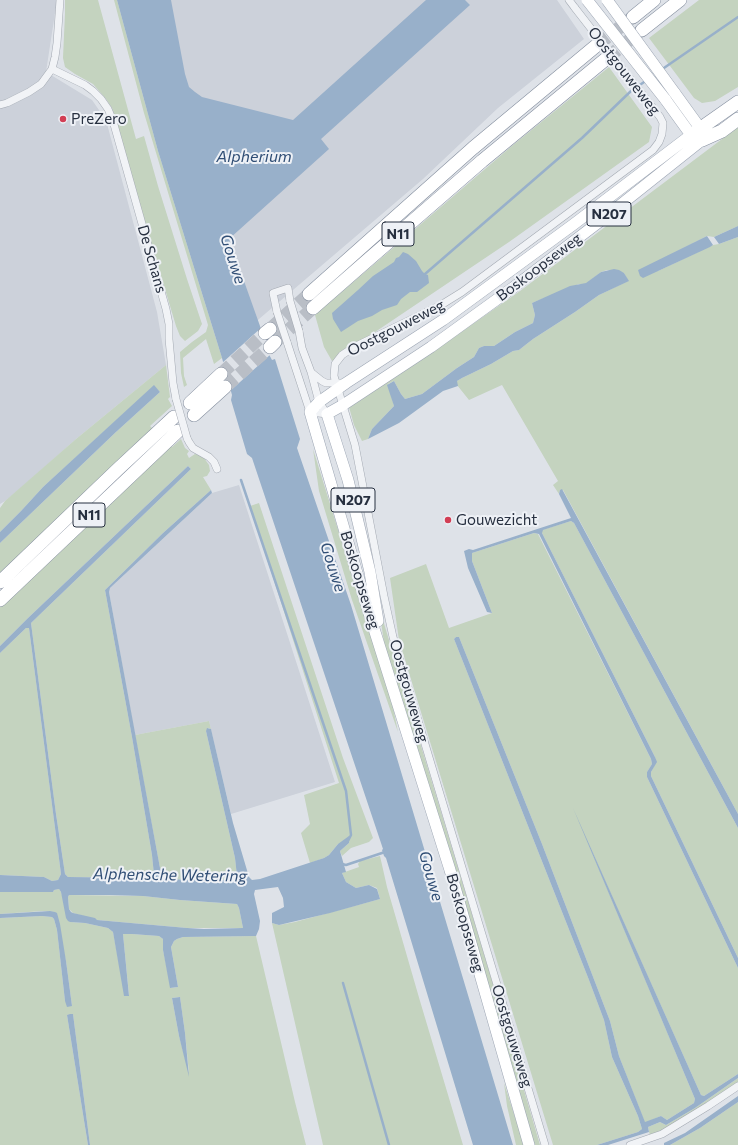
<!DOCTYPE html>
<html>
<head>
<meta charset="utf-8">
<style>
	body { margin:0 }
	canvas { display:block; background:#dee2e8 }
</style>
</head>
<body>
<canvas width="738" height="1145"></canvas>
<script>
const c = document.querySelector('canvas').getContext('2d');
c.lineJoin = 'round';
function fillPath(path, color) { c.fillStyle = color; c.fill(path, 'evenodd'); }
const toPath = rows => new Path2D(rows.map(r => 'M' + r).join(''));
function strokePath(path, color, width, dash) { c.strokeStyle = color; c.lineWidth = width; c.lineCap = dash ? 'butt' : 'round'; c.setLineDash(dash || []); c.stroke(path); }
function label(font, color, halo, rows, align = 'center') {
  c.font = font + ' Commissioner,sans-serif'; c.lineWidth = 4; c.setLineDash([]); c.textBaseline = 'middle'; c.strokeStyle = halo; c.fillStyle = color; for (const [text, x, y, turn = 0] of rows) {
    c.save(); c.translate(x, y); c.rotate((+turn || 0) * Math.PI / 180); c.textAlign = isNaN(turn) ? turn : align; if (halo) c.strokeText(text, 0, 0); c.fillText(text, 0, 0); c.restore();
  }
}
fillPath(toPath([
	[0,0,57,0,46,72,92,100,106,120,157,312,166,365,76,439,21,488,5,501,0,504],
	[164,0,557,0,584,39,498,108,423,179,252,325],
	[239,485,335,782,231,814,209,721,135,735,109,592,110,588,212,493]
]), '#ccd1da');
fillPath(toPath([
	[65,0,98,0,136,139,144,136,158,186,187,279,202,324,198,331,185,341,180,336,176,326,148,232,116,120,112,108,106,99,93,84,75,74,65,67,63,58,65,13],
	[114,0,117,0,158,151,222,358,214,364,206,339,183,358,184,376,187,385,184,387,181,373,180,352,192,342,206,332,208,325,144,113],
	[699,0,738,0,738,87,715,101,702,103,694,98,649,38],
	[609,67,652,127,649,142,509,242,332,361,324,347,315,315,513,145],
	[738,127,738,226,714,237,707,236,638,271,658,271,713,245,719,244,738,237,738,814,563,490,560,490,559,494,553,485,558,481,502,385,469,400,457,385,457,381,462,378,491,364,513,351,519,350,533,339,575,312,599,295,628,281,624,273,607,270,601,272,586,284,579,284,532,303,535,315,533,323,515,332,494,346,484,346,479,348,474,357,457,368,422,394,405,399,401,394,394,381,388,384,394,406,372,429,368,439,362,441,354,425,349,407,437,349,520,291],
	[166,365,170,397,168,399,172,406,150,426,153,429,0,575,0,543,116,432,160,392,154,386,43,487,21,511,0,532,0,508,5,501,76,439],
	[181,439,185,448,189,451,187,454,189,458,195,454,199,455,204,458,209,465,210,471,207,476,203,477,211,490,163,533,105,590,132,737,152,855,154,875,150,878,68,877,65,874,56,814,31,623,191,469,188,466,28,618,0,646,0,607,170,445,172,447],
	[313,449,393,707,398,732,352,600,319,491],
	[259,503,343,758,373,838,369,842,351,848,342,856,340,851,349,843,338,844,329,855,324,858,310,863,301,833,310,824,304,795,339,783,250,506],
	[571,521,574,523,738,828,738,958,651,776,651,772,656,762,655,757,542,533,542,530],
	[534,533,538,534,651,759,652,764,647,772,647,777,738,968,738,1074,704,1096,701,1095,586,838,695,1099,694,1103,667,1120,661,1116,645,1123,619,1056,610,1021,542,844,459,637,456,637,454,639,589,980,604,1020,612,1057,638,1116,642,1129,638,1132,597,1145,553,1145,399,640,390,578,426,564,449,628,492,613,472,561,472,553],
	[379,607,490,974,540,1145,534,1145,385,650],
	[26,628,29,628,61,874,58,880,52,881,44,877,0,875,0,653],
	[209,721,211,729,208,728,206,731,235,858,237,876,234,879,213,881,169,879,163,876,160,868,135,735],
	[380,856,387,887,420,1001,463,1145,323,1145,272,923,279,925,295,922,380,899,377,888,369,885,356,888,346,882,342,873,359,867,358,864,360,861],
	[59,889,61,892,70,922,85,923,108,928,113,932,125,996,129,995,123,934,132,934,159,936,163,939,163,950,171,988,178,987,171,947,174,941,177,939,183,937,256,936,295,1102,306,1145,90,1145,73,1014,67,1015,88,1145,0,1145,0,918,42,916,52,917,54,919,57,930,65,1001,72,1006,66,961,55,912,43,911,0,914,0,892,53,892,54,890],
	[180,997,185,1033,189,1073,179,1036,172,998],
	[69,895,143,896,180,900,237,904,239,908,243,928,187,928,97,920,73,913,69,909,68,897],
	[738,1078,738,1083,703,1106,668,1128,650,1136,648,1127,660,1122,666,1125,695,1108],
	[504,1083,524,1145,516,1145,507,1106],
	[738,1102,738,1145,670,1145,700,1128]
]), '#c4d3bf');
fillPath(toPath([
	[117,0,171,0,185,74,189,87,195,92,202,97,293,120,426,0,465,0,470,5,321,139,329,149,229,239,260,326,265,347,272,360,275,359,300,439,297,448,351,605,513,1145,473,1145,386,858,384,856,382,850,383,849,381,843,252,458,247,454,231,400,232,395,222,358,158,151],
	[738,226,738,237,719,244,714,237],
	[707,236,713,245,710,247,643,278,640,276,638,270],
	[403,252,408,254,416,261,422,271,425,274,428,275,429,283,417,292,410,292,401,299,397,305,382,310,372,316,358,321,341,332,333,319,332,313,358,290,373,276,394,262,396,258,399,257],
	[614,269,619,270,624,273,629,281,599,295,575,312,533,339,519,350,513,351,491,364,462,378,457,381,458,386,443,391,399,423,368,439,372,429,394,406,387,385,394,381,401,394,405,399,422,394,457,368,474,357,479,348,484,346,494,346,515,332,533,323,535,315,532,303,570,286,586,283,601,272],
	[154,385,160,392,116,432,0,543,0,532,21,511,43,487],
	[188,466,191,469,31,623,56,814,65,874,68,877,149,878,154,875,152,855,132,737,105,590,163,533,211,490,212,493,110,588,109,592,160,868,163,876,169,879,213,881,234,879,237,876,235,858,206,731,207,728,211,729,233,823,249,877,252,880,260,879,324,858,329,855,338,844,349,836,349,843,340,851,346,872,342,873,346,882,356,888,369,885,377,889,380,899,330,913,279,925,272,923,272,913,284,907,283,898,278,887,255,890,254,894,260,921,259,929,256,936,183,937,177,939,174,941,171,947,178,987,170,988,163,950,163,939,159,936,132,934,123,934,129,996,124,996,113,932,108,928,85,923,70,922,68,921,66,918,61,892,59,889,54,890,53,892,0,892,0,875,44,877,52,881,58,880,61,874,29,628,26,628,0,653,0,646,28,618],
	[69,895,109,895,143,896,180,900,237,904,239,908,243,928,204,929,187,928,97,920,95,918,73,913,71,912,69,909,68,897],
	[562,489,738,814,738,828,574,523,571,521,543,530,542,533,655,757,657,762,651,772,651,776,738,958,738,968,647,777,647,772,652,764,651,759,539,534,534,533,472,553,472,561,492,613,487,612,468,568,464,551,469,549,473,550,571,518,559,494,560,490],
	[456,637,459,637,542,844,610,1021,619,1056,645,1122,661,1116,667,1120,694,1103,695,1099,573,808,701,1095,704,1096,738,1074,738,1078,695,1108,666,1125,660,1122,648,1127,649,1132,608,1145,597,1145,638,1132,642,1129,638,1116,612,1057,604,1020,589,980,454,639],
	[50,911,55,912,57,913,60,924,66,961,72,1006,67,1007,65,1001,57,930,54,919,52,917,42,916,0,918,0,914],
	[180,997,185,1033,189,1077,179,1036,172,998],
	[70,1014,73,1014,90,1145,88,1145,67,1015],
	[738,1096,738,1102,700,1128,670,1145,664,1145,664,1143,685,1133]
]), '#98b0ca');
fillPath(toPath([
	[262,327,267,346,271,354,229,392,221,364]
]), '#dee2e8');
strokePath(toPath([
	[661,70,738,17],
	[425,274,582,138,631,91,647,80],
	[241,480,346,791,351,835,348,841],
	[342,864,346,865,385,852],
	[343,983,389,1145]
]), '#98b0ca', 2.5);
strokePath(toPath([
	[597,45,633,17],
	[607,58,642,30],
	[270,329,309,294],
	[275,342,313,308],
	[221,374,265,333],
	[225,387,270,347]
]), '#b9bec6', 13, [13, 6]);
const street = toPath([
	[569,0,575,8],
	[52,69,85,85,93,91,101,99,108,109,113,121,166,309,169,324,169,339,173,383,176,399],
	[0,105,7,103,29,92,41,84,52,69,55,57,57,43,60,0],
	[277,312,273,293,288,288,290,301],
	[299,331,302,348,311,372,319,402,327,414],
	[287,342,310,412,327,414],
	[312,373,322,381,326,383,340,383],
	[187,438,189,442,193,448,209,457,214,462,217,469],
	[545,1145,393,637,384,596,355,445,334,376,335,364,342,355,354,347,441,305,462,292,653,150,659,142,662,134,663,123,660,117,653,108],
	[630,1145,662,1134,708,1106,738,1086]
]);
const primary = toPath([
	[378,621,370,572,348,480,327,414,343,405,431,347,514,287,599,222,702,140,700,128,674,92],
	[529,1145,450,870,364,597,310,412,319,402,346,383,443,320,574,224,691,135,665,99]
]);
const highway = toPath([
	[633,17,654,0],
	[642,30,680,0],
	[738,102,691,135,702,140,722,131,738,119],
	[309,294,473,148,597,45],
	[313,308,369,259,482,161,607,58],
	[265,333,270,329],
	[270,347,275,342],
	[190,403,221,374],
	[194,415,225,387],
	[0,582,118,469,174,417],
	[0,600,178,431]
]);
strokePath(street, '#a3a9b2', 8);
strokePath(primary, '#9da6b4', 12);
strokePath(highway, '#858f9f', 14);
strokePath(street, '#f1f3f6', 7);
strokePath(primary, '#fff', 11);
strokePath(highway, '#fff', 13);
const streetBridge = toPath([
	[575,8,653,108],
	[290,301,299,331],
	[277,312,287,342],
	[176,399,187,438]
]);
const primaryBridge = toPath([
	[587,0,665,99],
	[607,0,674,92]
]);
strokePath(streetBridge, '#a3a9b2', 8, []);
strokePath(primaryBridge, '#9da6b4', 12, []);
strokePath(streetBridge, '#f1f3f6', 7);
strokePath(primaryBridge, '#fff', 11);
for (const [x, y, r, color] of [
	[63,119,4,"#d23e54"],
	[448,520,4,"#d23e54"]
]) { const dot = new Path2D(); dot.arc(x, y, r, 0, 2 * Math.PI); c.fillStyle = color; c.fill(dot); strokePath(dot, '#eef1f6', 1.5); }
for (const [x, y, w] of [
	[609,214,44],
	[398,234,32],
	[353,500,44],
	[89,515,32]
]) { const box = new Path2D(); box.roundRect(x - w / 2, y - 12, w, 24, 3); c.fillStyle = '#eef1f6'; c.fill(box); strokePath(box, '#273040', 1); }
label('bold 14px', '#273040', null, [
	["N207",609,214],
	["N11",398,234],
	["N207",353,500],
	["N11",89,515]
]);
label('15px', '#273040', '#eef1f6', [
	["Oostgouweweg",624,71,52],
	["De Schans",152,259,74],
	["Boskoopseweg",539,267,-37],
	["Oostgouweweg",396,328,-27],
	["Boskoopseweg",360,580,73],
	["Oostgouweweg",409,691,74],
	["Boskoopseweg",465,923,74],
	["Oostgouweweg",512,1036,73]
]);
label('15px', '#273040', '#eef1f6', [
	["PreZero",71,119],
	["Gouwezicht",456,520]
], 'left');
label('italic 16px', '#304e75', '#eef1f6', [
	["Alpherium",254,157],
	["Gouwe",233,259,72],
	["Gouwe",333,567,72],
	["Alphensche Wetering",170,875,1],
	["Gouwe",431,876,74]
]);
</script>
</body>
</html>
